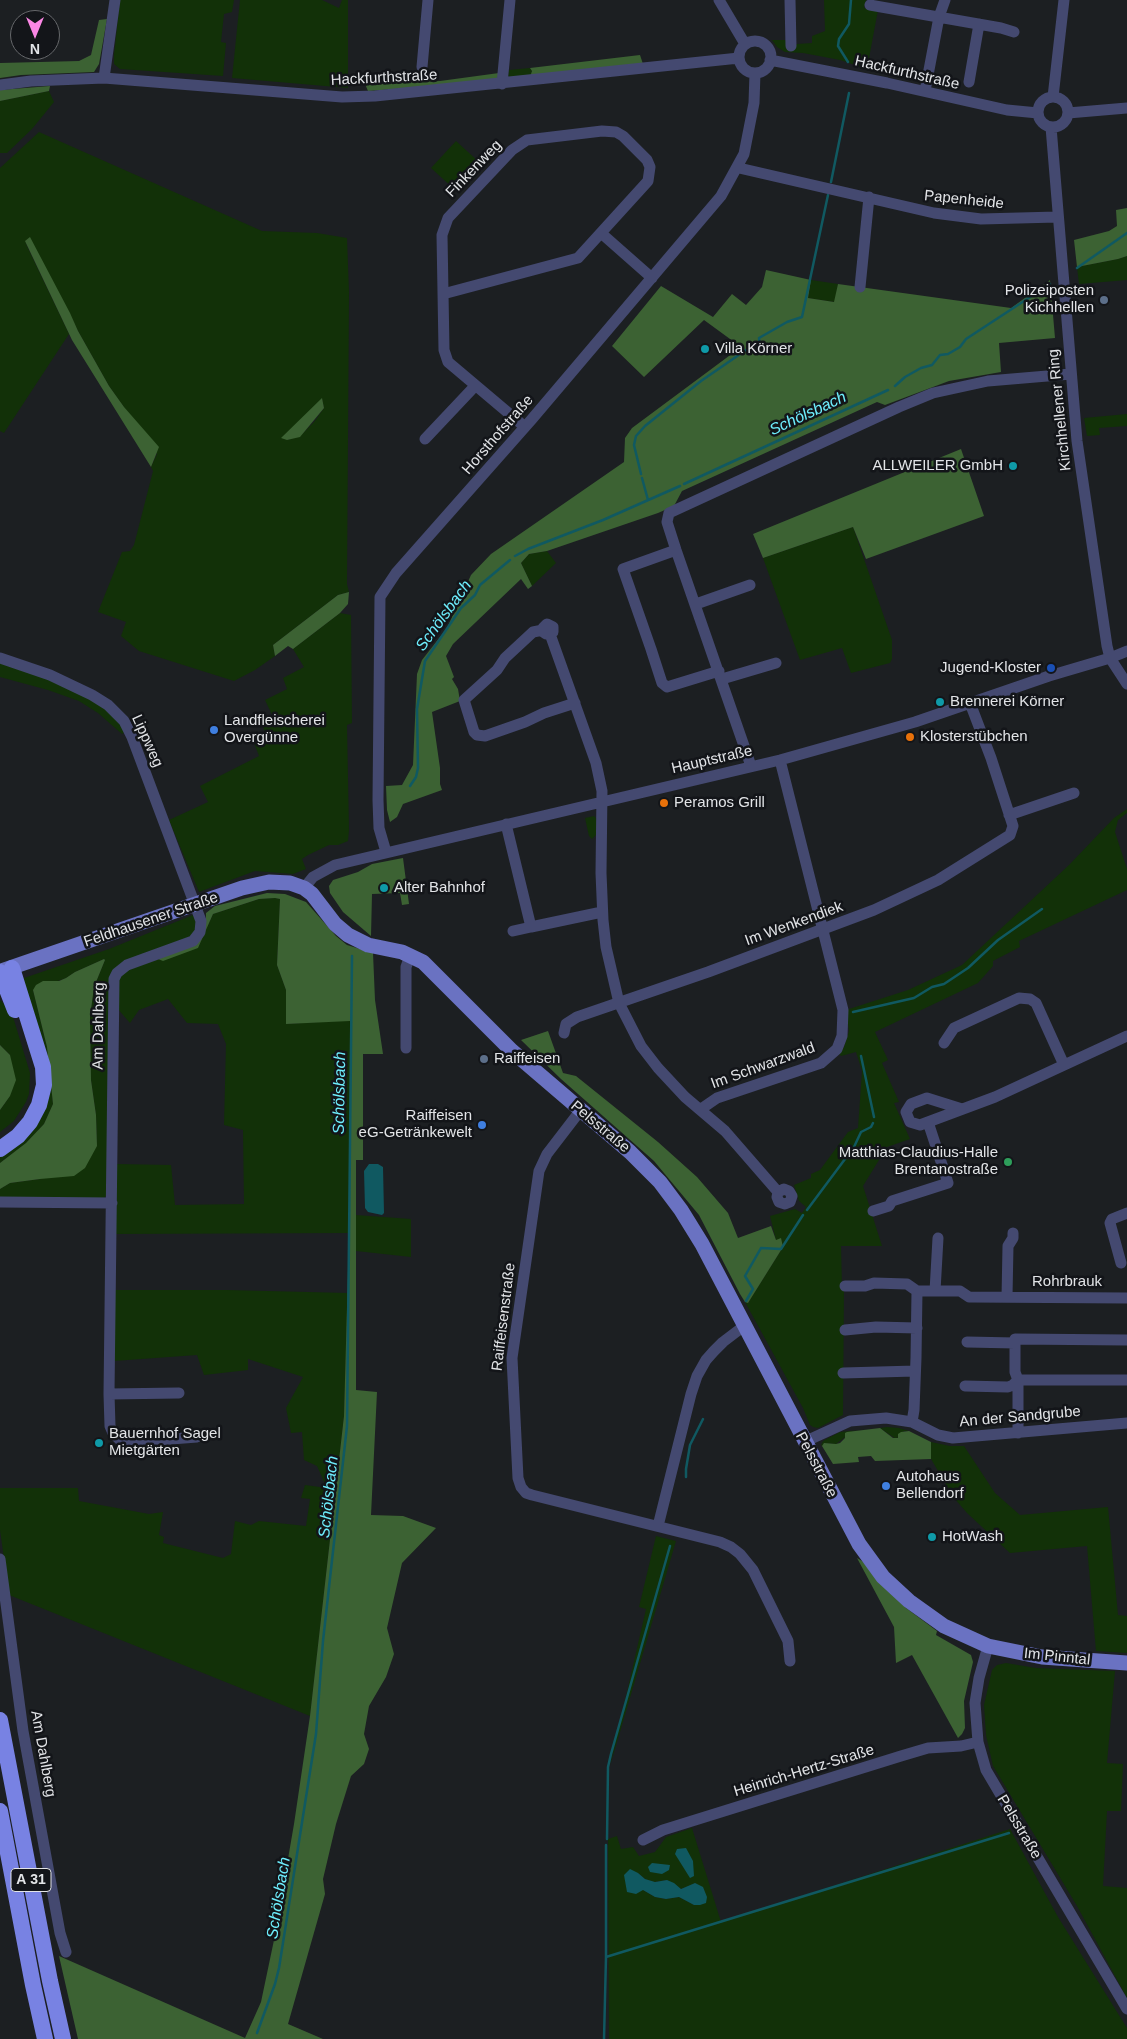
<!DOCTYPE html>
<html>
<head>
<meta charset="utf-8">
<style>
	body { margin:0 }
	#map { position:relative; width:1127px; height:2039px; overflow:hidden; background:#1c1f22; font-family:Helvetica,sans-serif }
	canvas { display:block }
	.north { position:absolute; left:10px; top:10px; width:50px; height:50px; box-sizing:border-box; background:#131519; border:1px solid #66686b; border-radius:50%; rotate:180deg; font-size:14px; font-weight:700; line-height:20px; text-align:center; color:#e2e4e7 }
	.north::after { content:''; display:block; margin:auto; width:18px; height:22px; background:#fb87e5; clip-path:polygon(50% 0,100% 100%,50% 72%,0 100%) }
</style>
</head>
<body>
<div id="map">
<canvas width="1127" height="2039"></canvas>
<div class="north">N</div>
</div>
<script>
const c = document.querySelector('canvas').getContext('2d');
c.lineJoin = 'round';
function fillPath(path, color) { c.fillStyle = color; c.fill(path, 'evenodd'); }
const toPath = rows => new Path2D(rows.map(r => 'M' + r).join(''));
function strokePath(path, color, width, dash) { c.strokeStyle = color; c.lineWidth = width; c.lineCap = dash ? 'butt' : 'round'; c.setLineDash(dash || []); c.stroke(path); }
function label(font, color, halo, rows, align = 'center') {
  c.font = font + ' Helvetica,sans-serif'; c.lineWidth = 5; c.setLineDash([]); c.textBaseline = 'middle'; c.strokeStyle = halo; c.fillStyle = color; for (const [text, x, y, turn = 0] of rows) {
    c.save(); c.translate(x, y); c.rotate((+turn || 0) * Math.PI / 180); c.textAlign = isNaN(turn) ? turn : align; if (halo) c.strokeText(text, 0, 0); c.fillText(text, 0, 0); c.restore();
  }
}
fillPath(toPath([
	[120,0,234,0,232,12,224,14,221,42,226,43,223,76,120,69,114,64,114,55],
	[240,0,322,0,339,8,342,0,348,0,348,88,232,78],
	[824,0,866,0,864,8,878,10,867,69,840,60,803,53,785,52,777,47,772,40,785,40,793,46,797,44,812,43,812,36,825,31],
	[530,68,532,71,530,77,512,78,508,76,509,70],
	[49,91,54,102,32,129,7,153,0,153,0,101],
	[39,132,262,231,317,233,347,238,349,292,347,584,349,592,338,595,273,645,275,656,255,670,234,681,139,651,121,636,126,622,98,612,122,552,130,551,134,545,153,471,151,467,157,454,109,386,78,331,62,299,25,242,69,334,4,433,0,431,0,168],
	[322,399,324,408,314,422,300,436,287,440],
	[456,141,479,162,454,189,431,168],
	[1127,256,1127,280,1079,284,1077,267,1118,259],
	[811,280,838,284,835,302,808,298],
	[1127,414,1127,426,1099,428,1100,435,1087,436,1084,418],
	[853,527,892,640,892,659,890,663,851,673,842,648,800,660,763,558],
	[547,551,556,563,532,586,521,563,529,554],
	[340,613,351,615,352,723,347,725,349,830,348,841,338,845,329,845,308,855,302,859,306,869,293,874,255,871,199,892,169,820,208,802,200,786,259,756,253,740,266,734,263,727,275,721,265,700,287,689,283,678,304,667,293,649],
	[0,662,42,675,101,704,126,731,122,734,98,713,79,701,48,690,0,677],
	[1127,809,1127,813,1118,820,1115,832,1127,869,1127,890,1019,941,1020,947,993,961,993,966,978,983,875,1032,888,1060,882,1063,899,1102,894,1103,910,1139,887,1147,863,1186,882,1246,841,1246,842,1287,844,1287,843,1415,818,1428,813,1427,810,1425,803,1408,745,1302,748,1303,783,1247,776,1240,770,1216,795,1209,802,1213,806,1207,799,1201,794,1185,811,1178,811,1174,820,1170,848,1132,858,1128,862,1071,856,1052,841,1056,839,1054,844,1047,849,1031,846,1010,908,990,962,965,1069,865,1114,818],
	[594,816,597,819,598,833,592,839,589,836,585,818],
	[275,898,280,899,277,965,286,990,286,1024,350,1020,349,1233,116,1234,116,1164,171,1165,175,1205,244,1204,243,1130,224,1125,226,1044,218,1024,187,1023,168,999,139,1010,130,1023,117,1008,119,976,125,971,158,959,198,948,213,914,259,899],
	[193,915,197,920,194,935,116,969,106,1196,103,1199,0,1199,0,1189,10,1183,40,1179,97,1146,96,1115,91,1080,90,1016,94,987,105,960,104,959,75,972,66,978,33,990,47,1047,53,1104,44,1124,26,1143,0,1163,0,1153,43,1105,24,978,109,949],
	[0,1000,6,1006,14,1020,30,1073,29,1094,26,1102,14,1121,0,1132,0,1110,10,1096,10,1055,0,1045],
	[356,1215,411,1219,411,1257,356,1251],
	[115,1290,227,1290,348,1293,344,1416,310,1716,9,1595,0,1530,0,1488,78,1488,79,1501,149,1514,163,1512,159,1535,164,1537,163,1543,223,1558,231,1554,235,1521,251,1525,259,1521,306,1526,310,1499,301,1498,305,1485,327,1488,317,1466,304,1460,302,1432,291,1433,286,1408,303,1377,248,1359,248,1370,204,1375,197,1355,114,1361],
	[887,1427,899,1428,909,1431,904,1431,896,1439,880,1428],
	[869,1429,853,1431,836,1444,824,1443,822,1446,821,1445,823,1441,840,1432],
	[931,1442,950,1446,964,1446,995,1493,1020,1515,1108,1507,1118,1615,1127,1616,1127,1653,1096,1651,1087,1546,1010,1553,967,1513,954,1498,931,1459],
	[656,1536,676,1541,610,1766,646,1609,639,1607],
	[1006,1663,1036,1668,1115,1671,1107,1763,1123,1764,1121,1811,1107,1811,1103,1886,1127,1888,1127,1998,1077,1906,993,1766,986,1735,984,1705,992,1670,997,1665],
	[692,1828,721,1922,1010,1829,1058,1917,1127,2028,1127,2039,609,2039,608,1839,617,1836,621,1849,633,1847,639,1856,655,1852,666,1837],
	[638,1873,645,1879,654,1882,667,1880,681,1889,696,1883,694,1905,679,1897,666,1899,655,1897,643,1890]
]), '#123108');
fillPath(toPath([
	[107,19,99,64,94,72,21,75,0,78,0,63,79,61,91,55,99,20],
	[640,55,643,64,530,77,532,71,530,68],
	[499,73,497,79,464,84,368,91,365,84,440,81],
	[50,86,49,91,0,101,0,90],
	[1127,208,1127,256,1118,259,1077,267,1074,240,1109,231,1117,226,1116,210],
	[30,237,70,313,78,331,109,386,124,407,159,447,151,467,72,340,25,241],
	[766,270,811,280,808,298,834,302,838,284,1011,308,1050,280,1055,338,999,343,1001,372,949,381,885,405,877,402,682,491,674,506,658,513,547,551,529,554,521,563,532,586,528,589,521,579,453,644,446,656,454,677,452,679,458,689,460,701,432,712,440,768,440,784,442,790,403,804,397,817,390,822,387,810,386,786,402,785,413,765,417,674,422,660,447,628,471,575,491,554,624,462,625,438,632,428,741,347,704,320,644,377,612,346,661,286,713,317,732,294,746,305,762,287],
	[322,398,324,408,300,437,287,440,281,438],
	[961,449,984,516,866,559,853,527,763,558,753,534],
	[349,592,348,604,340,613,293,649,288,646,275,656,273,645,338,595],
	[403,858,409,904,402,905,400,893,372,894,371,936,343,912,330,893,329,886,333,880,358,872,372,864],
	[267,893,285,894,306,902,336,936,347,945,373,953,375,1000,383,1054,363,1054,363,1160,356,1160,356,1390,377,1392,371,1515,403,1516,436,1528,402,1563,387,1628,394,1654,386,1677,369,1706,364,1734,369,1749,364,1764,351,1776,336,1824,323,1879,325,1894,288,2024,323,2039,78,2039,59,1956,245,2038,261,2002,274,1940,294,1824,310,1716,344,1416,349,1233,350,1021,286,1024,286,990,277,965,280,899,275,898,259,899,213,914,198,948,163,961,158,959,196,944,206,920,206,913,215,906],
	[104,959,105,960,94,987,90,1017,91,1080,96,1115,97,1146,85,1168,74,1176,40,1179,10,1183,0,1189,0,1163,26,1143,44,1124,53,1104,47,1047,33,990,36,985,43,981,59,981,66,978,75,972],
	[548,1031,563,1073,576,1076,658,1142,697,1177,728,1213,738,1238,771,1226,776,1240,781,1238,783,1247,748,1303,745,1302,740,1294,699,1215,654,1161,561,1079,521,1040],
	[0,1045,10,1055,16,1080,10,1096,0,1110],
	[880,1428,893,1438,898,1438,898,1434,901,1432,909,1431,931,1442,931,1459,875,1461,871,1456,858,1457,859,1462,833,1464,822,1446,824,1443,836,1444,840,1443,845,1438,845,1433,847,1432],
	[857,1558,862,1561,906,1608,937,1631,936,1635,971,1655,973,1662,964,1701,965,1728,962,1734,958,1738,912,1655,896,1663,894,1627]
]), '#3c6233');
fillPath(toPath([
	[369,1164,378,1164,383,1167,384,1213,382,1215,368,1212,365,1208,364,1171],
	[686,1848,693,1861,694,1876,690,1878,675,1854,677,1849],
	[652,1863,670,1865,669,1870,662,1874,650,1872,648,1867],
	[630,1869,638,1873,645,1879,655,1882,667,1880,674,1883,681,1889,695,1883,703,1887,707,1897,706,1903,700,1905,694,1905,679,1897,666,1899,655,1897,643,1890,636,1894,627,1892,624,1875]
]), '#105961');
strokePath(toPath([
	[848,62,838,46,839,39,849,24,851,0],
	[831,182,849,93],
	[1077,268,1127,233],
	[895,386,905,377,921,368,932,365,940,355,948,354,960,347,966,339,1050,284],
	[641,474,634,445,636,436,645,426,701,381,746,350,760,348,759,338,787,322,802,317,828,195],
	[642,478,648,500],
	[684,484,888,390],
	[515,556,528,549,603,520,680,486],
	[410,786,416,777,418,768,417,709,425,661,461,608,475,595,480,585,510,560],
	[853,1012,914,998,932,987,944,984,968,968,998,940,1042,909],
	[861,1056,874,1117],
	[807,1210,854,1147,861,1132,871,1127,873,1123],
	[746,1301,753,1289,745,1276,761,1248,781,1249,803,1215],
	[686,1477,686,1469,690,1445,703,1419],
	[607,1839,608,1767,611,1754,670,1546],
	[606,1957,1009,1833],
	[257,2033,275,1984,279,1968,316,1734,323,1641,347,1426,352,956],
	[604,2039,606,1957,606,1845]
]), '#105961', 2.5);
strokePath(toPath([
	[719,0,745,44],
	[790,0,791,46],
	[870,5,1001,28,1014,32],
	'739 57a16 16 0 1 1 32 0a16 16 0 1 1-32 0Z',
	[770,60,887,83,1007,110,1038,113],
	[422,67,428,0],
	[104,78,115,0],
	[969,82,979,24],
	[502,84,510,0],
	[0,85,31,81,104,78,342,97,375,96,739,58],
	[925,91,939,17,945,0],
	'1038 112a15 15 0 1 1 30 0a15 15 0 1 1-30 0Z',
	[1053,97,1064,0],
	[1068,113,1127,108],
	[1051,127,1077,441,1107,646,1110,658,1127,684],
	[739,168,934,213,981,219,1057,217],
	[601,233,652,278],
	[860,287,869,197],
	[443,294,578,258,648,181,650,167,647,160,623,136,616,132,602,131,527,140,512,150,448,218,442,235,444,350,448,362,525,427],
	[425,439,475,386],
	[676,550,623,569,651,649,662,683,667,687,719,671],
	[696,604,750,585],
	[543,630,533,632,505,658,497,670,464,700,474,732,477,735,485,736,525,722,544,713,575,703],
	[550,634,546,634,543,632,543,628,547,624,553,627,553,632,550,634,596,763,602,791,601,873,603,920,606,947,619,1003,641,1046,658,1068,685,1097,725,1131,778,1192,784,1189,789,1191,792,1196,790,1202,785,1204,779,1202,777,1197,778,1192],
	[0,658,50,675,92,695,108,705,124,721,132,737,201,921,200,932,193,941,127,965,117,973,114,979,109,1394,179,1393],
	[722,679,776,663],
	[751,766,676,550,667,522,669,513,899,407,933,393,988,381,1071,374],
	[1009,815,1074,793],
	[506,824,531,927,602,912],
	[386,852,379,828,378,800,380,597,396,573,532,419,721,196,744,154,754,103,755,73],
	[304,888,313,877,335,865,780,760,915,722,1049,676,1110,658,1127,651],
	[513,931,531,927],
	[564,1033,566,1024,577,1017,708,972,874,910,938,880,1010,835,1013,826,991,758,970,703],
	[944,1043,954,1028,1019,998,1030,999,1036,1003,1064,1065],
	[406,1048,406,967,410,956],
	[701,1109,717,1098,821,1063,837,1049,842,1036,843,1010,780,760],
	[962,1109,927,1098,911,1104,906,1112,910,1122,920,1125,928,1122,995,1097,1127,1036],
	[580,1111,547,1154,539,1171,512,1358,518,1478,521,1487,526,1493,532,1495,720,1542,731,1547,740,1554,753,1570,788,1641,790,1661],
	[0,1202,112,1203],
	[873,1211,889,1206,892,1201,948,1183,928,1122],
	[1121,1263,1110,1223,1112,1219,1127,1213],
	[845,1286,865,1286,874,1283,907,1284,917,1291],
	[935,1291,938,1238],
	[1007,1297,1008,1246,1013,1238,1013,1233],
	[845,1330,876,1327,917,1328],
	[1015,1343,1015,1339,1127,1340],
	[843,1373,915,1371],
	[965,1386,1008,1387,1013,1385,1018,1380,1015,1372,1015,1343,967,1342],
	[109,1394,110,1426,113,1433,120,1440,145,1441,197,1437],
	[912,1422,914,1410,916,1358,917,1291,960,1291,969,1297,1127,1298],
	[1018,1433,1018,1380,1127,1380],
	[804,1442,850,1421,886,1418,912,1422,938,1435,953,1438,1127,1423],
	[658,1526,691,1394,697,1376,706,1360,714,1351,723,1342,744,1326],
	[0,1559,23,1731,60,1933,66,1952],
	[988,1646,979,1678,975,1703,978,1742,986,1770,1127,2009],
	[643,1840,663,1830,901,1756,928,1748,961,1746,978,1742]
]), '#444970', 11);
strokePath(toPath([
	[1,971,242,888,269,882,290,883,304,888,312,894,335,924,348,935,368,945,402,952,423,962,512,1051,630,1152,660,1182,681,1210,702,1244,859,1544,883,1577,909,1601,944,1626,988,1646,1042,1657,1127,1663]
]), '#6a72c2', 15);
strokePath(toPath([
	[0,972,15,1010],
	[0,1149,18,1136,30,1122,39,1105,44,1085,43,1067,12,968],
	[0,1720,50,1981,63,2039],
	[0,1811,33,1985,45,2039]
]), '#7882e3', 16);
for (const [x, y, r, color] of [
	[1104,300,5,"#5c6f8a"],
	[705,349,5,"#0f9aa8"],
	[1013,466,5,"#0f9aa8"],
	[1051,668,5,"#1a4fb4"],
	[940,702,5,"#0f9aa8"],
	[214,730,5,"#3f7fe0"],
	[910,737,5,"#e8710a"],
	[664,803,5,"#e8710a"],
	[384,888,5,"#0f9aa8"],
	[484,1059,5,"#5c6f8a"],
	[482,1125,5,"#3f7fe0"],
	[1008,1162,5,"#2e9e5b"],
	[99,1443,5,"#0f9aa8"],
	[886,1486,5,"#3f7fe0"],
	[932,1537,5,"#0f9aa8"]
]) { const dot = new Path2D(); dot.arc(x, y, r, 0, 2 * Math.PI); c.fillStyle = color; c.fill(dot); strokePath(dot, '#131519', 2); }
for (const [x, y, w] of [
	[31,1880,40]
]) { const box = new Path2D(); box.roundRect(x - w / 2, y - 11.5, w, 23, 4); c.fillStyle = '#131519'; c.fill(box); strokePath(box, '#e2e4e7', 1); }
label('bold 14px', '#e2e4e7', null, [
	["A 31",31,1880]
]);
label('15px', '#e2e4e7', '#131519', [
	["Hackfurthstraße",907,73,13],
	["Hackfurthstraße",384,78,-3],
	["Finkenweg",474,169,-46],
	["Papenheide",964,200,6],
	["Kirchhellener Ring",1060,410,-96],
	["Horsthofstraße",498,435,-49],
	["Lippweg",147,741,66],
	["Hauptstraße",712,760,-13],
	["Feldhausener Straße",151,920,-19],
	["Im Wenkendiek",794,924,-20],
	["Am Dahlberg",99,1026,-89],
	["Im Schwarzwald",763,1066,-20],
	["Pelsstraße",600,1127,40],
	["Rohrbrauk",1067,1282],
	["Raiffeisenstraße",504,1317,-83],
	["An der Sandgrube",1020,1417,-5],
	["Pelsstraße",816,1465,62],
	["Im Pinntal",1057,1657,6],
	["Am Dahlberg",43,1754,80],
	["Heinrich-Hertz-Straße",804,1771,-17],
	["Pelsstraße",1019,1827,59]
]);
label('15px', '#e2e4e7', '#131519', [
	["Polizeiposten",1094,291,"right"],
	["Kichhellen",1094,308,"right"],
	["Villa Körner",715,349],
	["ALLWEILER GmbH",1003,466,"right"],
	["Jugend-Kloster",1041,668,"right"],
	["Brennerei Körner",950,702],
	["Landfleischerei",224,721],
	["Overgünne",224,738],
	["Klosterstübchen",920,737],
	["Peramos Grill",674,803],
	["Alter Bahnhof",394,888],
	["Raiffeisen",494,1059],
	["Raiffeisen",472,1116,"right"],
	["eG-Getränkewelt",472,1133,"right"],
	["Matthias-Claudius-Halle",998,1153,"right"],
	["Brentanostraße",998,1170,"right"],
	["Bauernhof Sagel",109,1434],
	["Mietgärten",109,1451],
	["Autohaus",896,1477],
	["Bellendorf",896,1494],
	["HotWash",942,1537]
], 'left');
label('italic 16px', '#6eeefd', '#131519', [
	["Schölsbach",808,414,-25],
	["Schölsbach",444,616,-54],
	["Schölsbach",340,1093,-89],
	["Schölsbach",329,1497,-84],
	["Schölsbach",279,1898,-81]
]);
</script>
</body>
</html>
